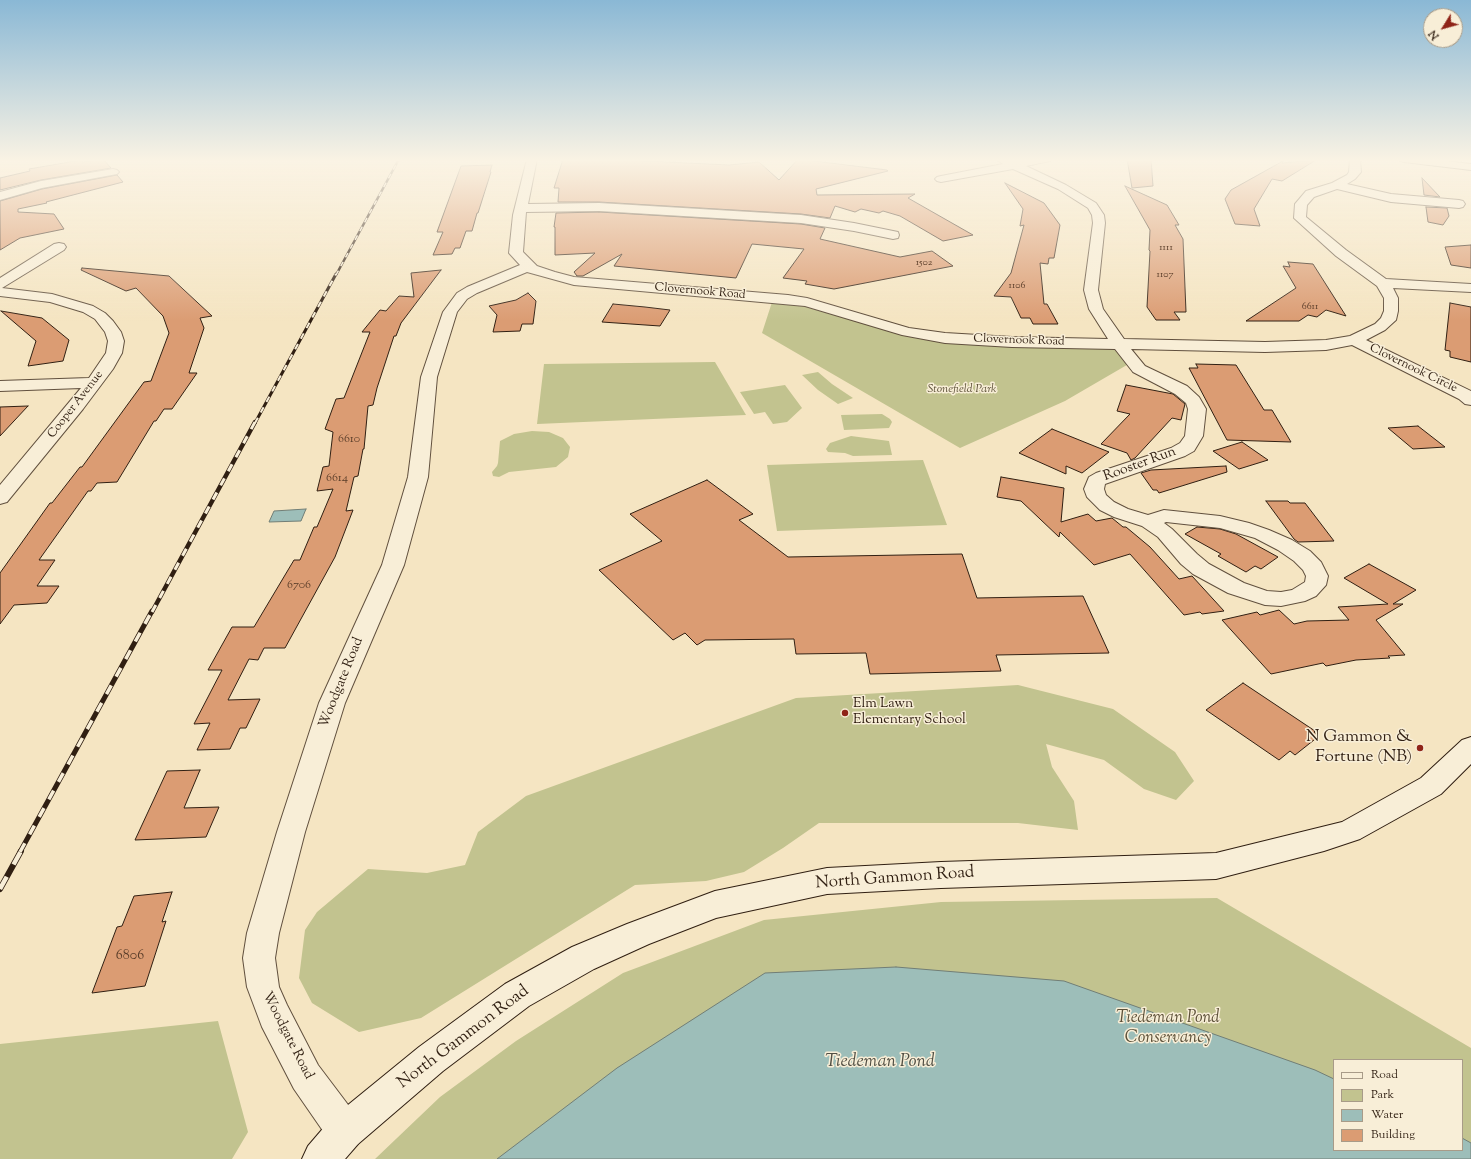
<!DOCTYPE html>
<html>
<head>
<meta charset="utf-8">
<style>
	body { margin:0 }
	#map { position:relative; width:1471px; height:1159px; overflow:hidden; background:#f5e5c2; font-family:"Sorts Mill Goudy",serif }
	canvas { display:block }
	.legend { position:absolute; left:1333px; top:1059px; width:130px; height:92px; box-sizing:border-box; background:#f8eed7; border:1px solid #a89b88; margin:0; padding:5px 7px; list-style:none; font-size:12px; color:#301f12 }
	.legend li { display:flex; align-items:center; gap:8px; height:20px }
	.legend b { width:20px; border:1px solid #a89b88 }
	.north { position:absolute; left:1423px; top:8px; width:40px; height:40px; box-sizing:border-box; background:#f8eed7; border:1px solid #a89b88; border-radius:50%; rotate:233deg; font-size:11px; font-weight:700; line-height:16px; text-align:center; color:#301f12 }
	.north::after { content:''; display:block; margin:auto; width:14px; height:18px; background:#8f2418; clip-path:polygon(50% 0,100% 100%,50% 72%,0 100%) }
</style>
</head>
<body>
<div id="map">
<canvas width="1471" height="1159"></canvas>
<ul class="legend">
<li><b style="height:5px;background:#f8eed7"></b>Road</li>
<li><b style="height:11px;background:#c2c38f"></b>Park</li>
<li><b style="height:11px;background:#9dbeb9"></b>Water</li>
<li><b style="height:11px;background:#db9c73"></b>Building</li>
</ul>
<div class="north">N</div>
</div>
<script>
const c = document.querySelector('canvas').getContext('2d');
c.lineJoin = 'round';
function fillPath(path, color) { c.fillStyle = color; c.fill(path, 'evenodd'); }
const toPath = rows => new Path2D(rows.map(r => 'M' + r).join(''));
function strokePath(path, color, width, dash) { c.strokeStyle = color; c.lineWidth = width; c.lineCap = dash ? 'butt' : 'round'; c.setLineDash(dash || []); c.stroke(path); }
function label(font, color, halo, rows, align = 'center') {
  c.font = font + ' "Sorts Mill Goudy",serif'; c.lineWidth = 3; c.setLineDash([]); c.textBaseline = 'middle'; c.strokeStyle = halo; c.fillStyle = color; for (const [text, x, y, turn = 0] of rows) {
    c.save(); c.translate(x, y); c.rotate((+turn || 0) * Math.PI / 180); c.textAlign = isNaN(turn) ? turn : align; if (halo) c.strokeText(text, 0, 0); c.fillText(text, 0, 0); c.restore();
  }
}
fillPath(toPath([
	[773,299,788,299,907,332,1119,344,1132,362,1065,401,960,448,762,333],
	[715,362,746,415,537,424,544,364],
	[818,372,832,384,853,398,838,404,818,390,802,375],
	[785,385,802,408,787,422,773,424,765,412,754,414,740,392],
	[882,414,890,419,892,422,889,428,844,430,841,415],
	[532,431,549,432,563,438,570,447,568,457,556,467,509,472,499,477,493,476,492,472,497,466,498,463,500,441,514,434],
	[851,436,889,441,892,455,853,456,845,453,828,452,826,449,830,443],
	[923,460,947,525,777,531,767,465],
	[1018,685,1113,709,1175,752,1194,781,1176,800,1144,789,1104,760,1046,744,1052,767,1074,801,1078,830,1018,823,819,823,783,848,744,872,706,881,635,885,421,1018,359,1032,312,1003,299,978,305,930,317,912,368,869,427,873,465,865,478,832,526,796,796,698],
	[1217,898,1471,1048,1471,1159,375,1159,440,1097,516,1041,623,973,764,920,941,902],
	[1334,1060,1462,1060,1462,1150,1334,1150],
	[218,1021,248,1132,232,1159,0,1159,0,1044]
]), '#c2c38f');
const water = toPath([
	[306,509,301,521,269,522,274,511,306,509],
	[896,967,1064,981,1315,1070,1334,1079,1334,1150,1462,1150,1462,1138,1471,1143,1471,1159,497,1159,617,1068,765,973,896,967]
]);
fillPath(water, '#9dbeb9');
strokePath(water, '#717e76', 1);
const building = toPath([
	[103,159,111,168,41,180,0,190,0,178,30,171,29,169,81,160,83,162,103,159],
	[563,159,605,159,729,165,759,162,779,180,798,159,887,170,888,171,816,189,817,195,915,194,908,198,973,235,943,241,900,216,883,211,879,213,861,209,855,212,835,206,830,218,801,214,599,202,558,202,559,188,554,188,563,159],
	[1127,159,1151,159,1153,186,1132,188,1127,159],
	[1316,160,1282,181,1272,179,1254,209,1260,226,1235,224,1225,199,1231,190,1283,161,1282,163,1316,160],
	[492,165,490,172,491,172,478,213,477,213,472,231,466,231,460,248,455,248,452,254,433,255,443,232,437,232,461,166,492,165],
	[117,175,123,182,46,202,47,203,18,209,18,212,54,214,64,229,20,238,0,250,0,201,42,189,117,175],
	[1422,178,1440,197,1424,195,1422,178],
	[1005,183,1044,203,1060,225,1054,258,1049,258,1048,264,1040,263,1044,304,1047,304,1058,324,1033,324,1030,318,1021,318,1011,297,994,296,1011,273,1024,225,1020,226,1023,209,1005,183],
	[1125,186,1167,205,1179,225,1175,225,1183,239,1186,312,1174,312,1180,320,1156,320,1147,307,1150,251,1149,250,1150,230,1125,186],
	[1426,207,1447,208,1449,216,1443,225,1428,222,1426,207],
	[599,212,801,224,825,228,820,239,900,257,932,251,953,266,834,289,805,284,807,281,783,278,804,249,752,244,736,278,614,266,622,254,583,276,577,276,574,272,595,253,555,255,555,227,554,227,556,213,599,212],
	[1471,245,1471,268,1451,265,1445,247,1471,245],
	[1288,262,1313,264,1346,316,1326,310,1317,317,1308,315,1299,321,1246,321,1296,288,1283,266,1290,267,1288,262],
	[82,268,169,276,212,316,200,318,204,328,189,373,197,373,172,409,164,409,156,421,154,421,117,482,97,483,91,491,88,491,39,560,55,560,37,586,59,586,47,603,14,605,0,624,0,573,50,503,52,503,80,467,82,467,144,382,151,381,169,333,163,316,136,288,126,291,81,270,82,268],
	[441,270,401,323,396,336,394,336,377,388,373,405,368,406,364,449,363,449,358,476,354,477,346,511,353,510,335,557,285,648,264,648,258,660,249,659,228,700,260,699,246,728,240,728,230,749,197,750,210,723,194,724,222,670,208,670,232,627,254,627,294,560,300,560,314,527,317,527,333,489,317,491,323,467,329,466,333,432,325,429,336,399,344,398,370,332,362,332,380,310,386,311,399,296,414,297,411,273,441,270],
	[528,293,536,301,533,324,522,324,520,331,493,332,497,315,489,306,516,300,528,293],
	[1450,303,1471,307,1471,362,1450,357,1450,351,1445,350,1450,303],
	[613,304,645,307,670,310,660,326,602,322,613,304],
	[1,311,42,318,69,340,63,361,28,366,36,341,1,311],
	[1196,364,1236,365,1264,410,1272,410,1291,442,1227,440,1189,368,1198,368,1196,364],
	[1126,385,1173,394,1185,404,1181,420,1172,418,1135,458,1131,460,1127,453,1101,444,1130,414,1117,411,1126,385],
	[28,406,0,436,0,407,28,406],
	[1418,426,1445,447,1413,449,1388,428,1418,426],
	[1052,429,1109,452,1082,473,1066,466,1066,474,1019,453,1052,429],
	[1242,442,1268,460,1239,469,1213,451,1242,442],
	[1226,466,1227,472,1159,493,1157,490,1153,490,1141,473,1151,470,1226,466],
	[1001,477,1064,488,1061,522,1088,514,1096,521,1112,518,1123,527,1126,527,1150,547,1179,579,1192,576,1224,611,1202,614,1200,612,1184,615,1130,554,1094,565,1060,532,1059,537,1021,501,997,497,1001,477],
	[707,480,753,514,739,520,788,557,962,554,977,598,1083,596,1109,653,996,655,1001,671,870,674,866,653,796,654,794,639,705,640,697,645,685,633,673,640,599,570,662,541,630,514,707,480],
	[1266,501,1288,501,1290,503,1305,503,1334,541,1298,542,1294,539,1266,501],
	[1197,527,1220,529,1236,534,1278,557,1261,569,1255,566,1246,572,1218,556,1221,554,1185,534,1197,527],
	[1369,564,1416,590,1393,604,1403,604,1376,620,1405,655,1388,656,1390,658,1356,660,1326,666,1323,663,1271,674,1222,620,1257,612,1260,615,1279,610,1294,624,1307,621,1349,620,1338,607,1388,604,1344,578,1369,564],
	[1243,683,1315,731,1314,732,1319,736,1295,755,1290,751,1279,760,1206,710,1243,683],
	[200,770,184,808,219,807,206,837,135,840,167,771,200,770],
	[172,892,162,922,166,921,145,986,92,993,117,927,122,926,134,896,172,892]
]);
fillPath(building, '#db9c73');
strokePath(building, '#301f12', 1);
const street = toPath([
	[527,159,537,159,528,204,599,203,801,215,854,223,898,232,899,235,898,238,893,239,854,231,801,223,599,211,526,212,523,252,537,266,555,272,574,277,788,295,807,298,909,328,945,333,1012,337,1108,339,1089,309,1084,290,1093,223,1092,215,1088,208,1058,189,1013,169,941,182,937,181,935,179,937,177,941,176,1003,164,996,159,1010,159,1015,161,1030,159,1051,159,1050,161,1026,166,1066,185,1096,203,1104,215,1105,223,1098,290,1103,309,1124,339,1265,342,1326,340,1350,336,1375,324,1381,318,1384,311,1384,298,1377,286,1336,256,1294,218,1295,204,1306,191,1332,183,1347,175,1349,172,1350,159,1360,159,1361,172,1355,179,1347,184,1391,194,1459,200,1463,201,1465,204,1463,207,1459,208,1391,202,1337,189,1314,197,1307,205,1306,217,1346,250,1386,279,1471,284,1471,292,1393,288,1398,298,1398,311,1396,320,1385,330,1366,340,1471,391,1471,405,1465,404,1459,399,1352,345,1326,350,1265,352,1131,349,1145,366,1187,386,1199,397,1206,409,1203,436,1194,451,1185,456,1105,484,1104,489,1106,495,1114,502,1128,509,1148,515,1164,510,1220,516,1249,523,1269,530,1292,540,1310,551,1321,562,1328,576,1326,585,1316,596,1305,601,1281,606,1265,605,1228,593,1193,574,1181,564,1158,537,1142,526,1114,517,1100,510,1087,497,1084,489,1089,477,1096,473,1171,448,1180,443,1185,436,1188,409,1186,403,1175,394,1133,372,1115,349,1012,347,945,343,902,335,805,306,574,285,527,272,477,293,467,299,457,312,437,377,428,477,404,565,345,703,305,832,279,933,275,958,279,987,287,1005,318,1065,358,1118,363,1131,358,1144,345,1149,332,1144,294,1089,262,1027,247,987,243,958,247,933,277,832,319,703,382,565,408,477,421,377,443,312,457,293,467,287,520,265,509,253,513,215,527,159],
	[1166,522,1220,528,1255,538,1278,550,1294,561,1303,570,1306,576,1305,582,1292,590,1281,592,1267,591,1244,583,1209,564,1197,554,1172,529,1164,523,1166,522],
	[113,169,117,170,119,172,117,174,42,188,0,200,0,192,41,181,113,169],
	[59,243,64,244,66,247,64,250,2,288,52,294,93,306,105,313,113,321,121,332,124,341,122,353,113,369,83,409,7,502,0,504,0,485,81,388,0,391,0,381,89,378,106,353,108,341,105,332,95,319,83,312,50,302,0,296,0,278,54,244,59,243]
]);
const secondary = toPath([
	[1399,159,1430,159,1471,164,1471,170,1404,162,1400,161,1399,159],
	[1471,737,1471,764,1441,794,1360,839,1324,851,1216,879,941,888,827,894,716,918,649,944,594,969,529,1006,443,1071,358,1144,345,1159,302,1159,308,1146,332,1118,419,1047,505,984,572,947,627,924,715,891,827,868,941,862,1216,853,1342,822,1421,778,1462,740,1471,737]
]);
strokePath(street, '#61503e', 2);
strokePath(secondary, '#301f12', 2);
fillPath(street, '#f8eed7');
fillPath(secondary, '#f8eed7');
const railFar4 = toPath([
	[336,275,399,159]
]);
const railFar3 = toPath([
	[255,423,336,274]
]);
const railFar2 = toPath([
	[152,612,255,422]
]);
const railFar1 = toPath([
	[20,852,152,611]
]);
const rail = toPath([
	[0,889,21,851]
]);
strokePath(railFar4, '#301f12', 2.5);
strokePath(railFar3, '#301f12', 3);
strokePath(railFar2, '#301f12', 4.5);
strokePath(railFar1, '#301f12', 5);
strokePath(rail, '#301f12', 6);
strokePath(railFar4, '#f8eed7', 1.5, [5]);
strokePath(railFar3, '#f8eed7', 2, [6]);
strokePath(railFar2, '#f8eed7', 3, [8]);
strokePath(railFar1, '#f8eed7', 3.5, [10]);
strokePath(rail, '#f8eed7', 4.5, [14]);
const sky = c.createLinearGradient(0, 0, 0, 321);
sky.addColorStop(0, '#8ab8d5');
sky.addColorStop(0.5, '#faf3e4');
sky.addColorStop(1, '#faf3e400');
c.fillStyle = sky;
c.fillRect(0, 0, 1471, 321);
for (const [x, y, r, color] of [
	[845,713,4,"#8f2418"],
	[1420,748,4,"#8f2418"]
]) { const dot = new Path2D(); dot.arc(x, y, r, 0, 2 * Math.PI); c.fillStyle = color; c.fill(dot); strokePath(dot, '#f8eed7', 1.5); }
label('10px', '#5b3e2a', null, [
	["1111",1166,248],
	["1502",924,263],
	["1107",1165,275],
	["1106",1017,286],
	["6611",1310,307]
]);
label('12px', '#301f12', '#f8eed7', [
	["Clovernook Road",700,292,5],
	["Clovernook Road",1019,341,2],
	["Clovernook Circle",1413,369,26],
	["Cooper Avenue",76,405,-52]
]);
label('italic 12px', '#5c5038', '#f8eed7', [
	["Stonefield Park",962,390]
]);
label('12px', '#5b3e2a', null, [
	["6610",349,440],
	["6614",337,479],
	["6706",299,586]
]);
label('14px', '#301f12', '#f8eed7', [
	["Rooster Run",1140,465,-20],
	["Woodgate Road",342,683,-68],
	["Woodgate Road",287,1036,63]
]);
label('14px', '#301f12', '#f8eed7', [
	["Elm Lawn",853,705],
	["Elementary School",853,721]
], 'left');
label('14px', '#5b3e2a', null, [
	["6806",130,957]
]);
label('17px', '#301f12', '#f8eed7', [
	["N Gammon &",1412,738],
	["Fortune (NB)",1412,758]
], 'right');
label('17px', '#301f12', '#f8eed7', [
	["North Gammon Road",895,879,-4],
	["North Gammon Road",464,1038,-37]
]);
label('italic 17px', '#5c5038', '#f8eed7', [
	["Tiedeman Pond",1168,1019],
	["Conservancy",1168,1039]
]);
label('italic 18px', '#514f44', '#f8eed7', [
	["Tiedeman Pond",880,1063]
]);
</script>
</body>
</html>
